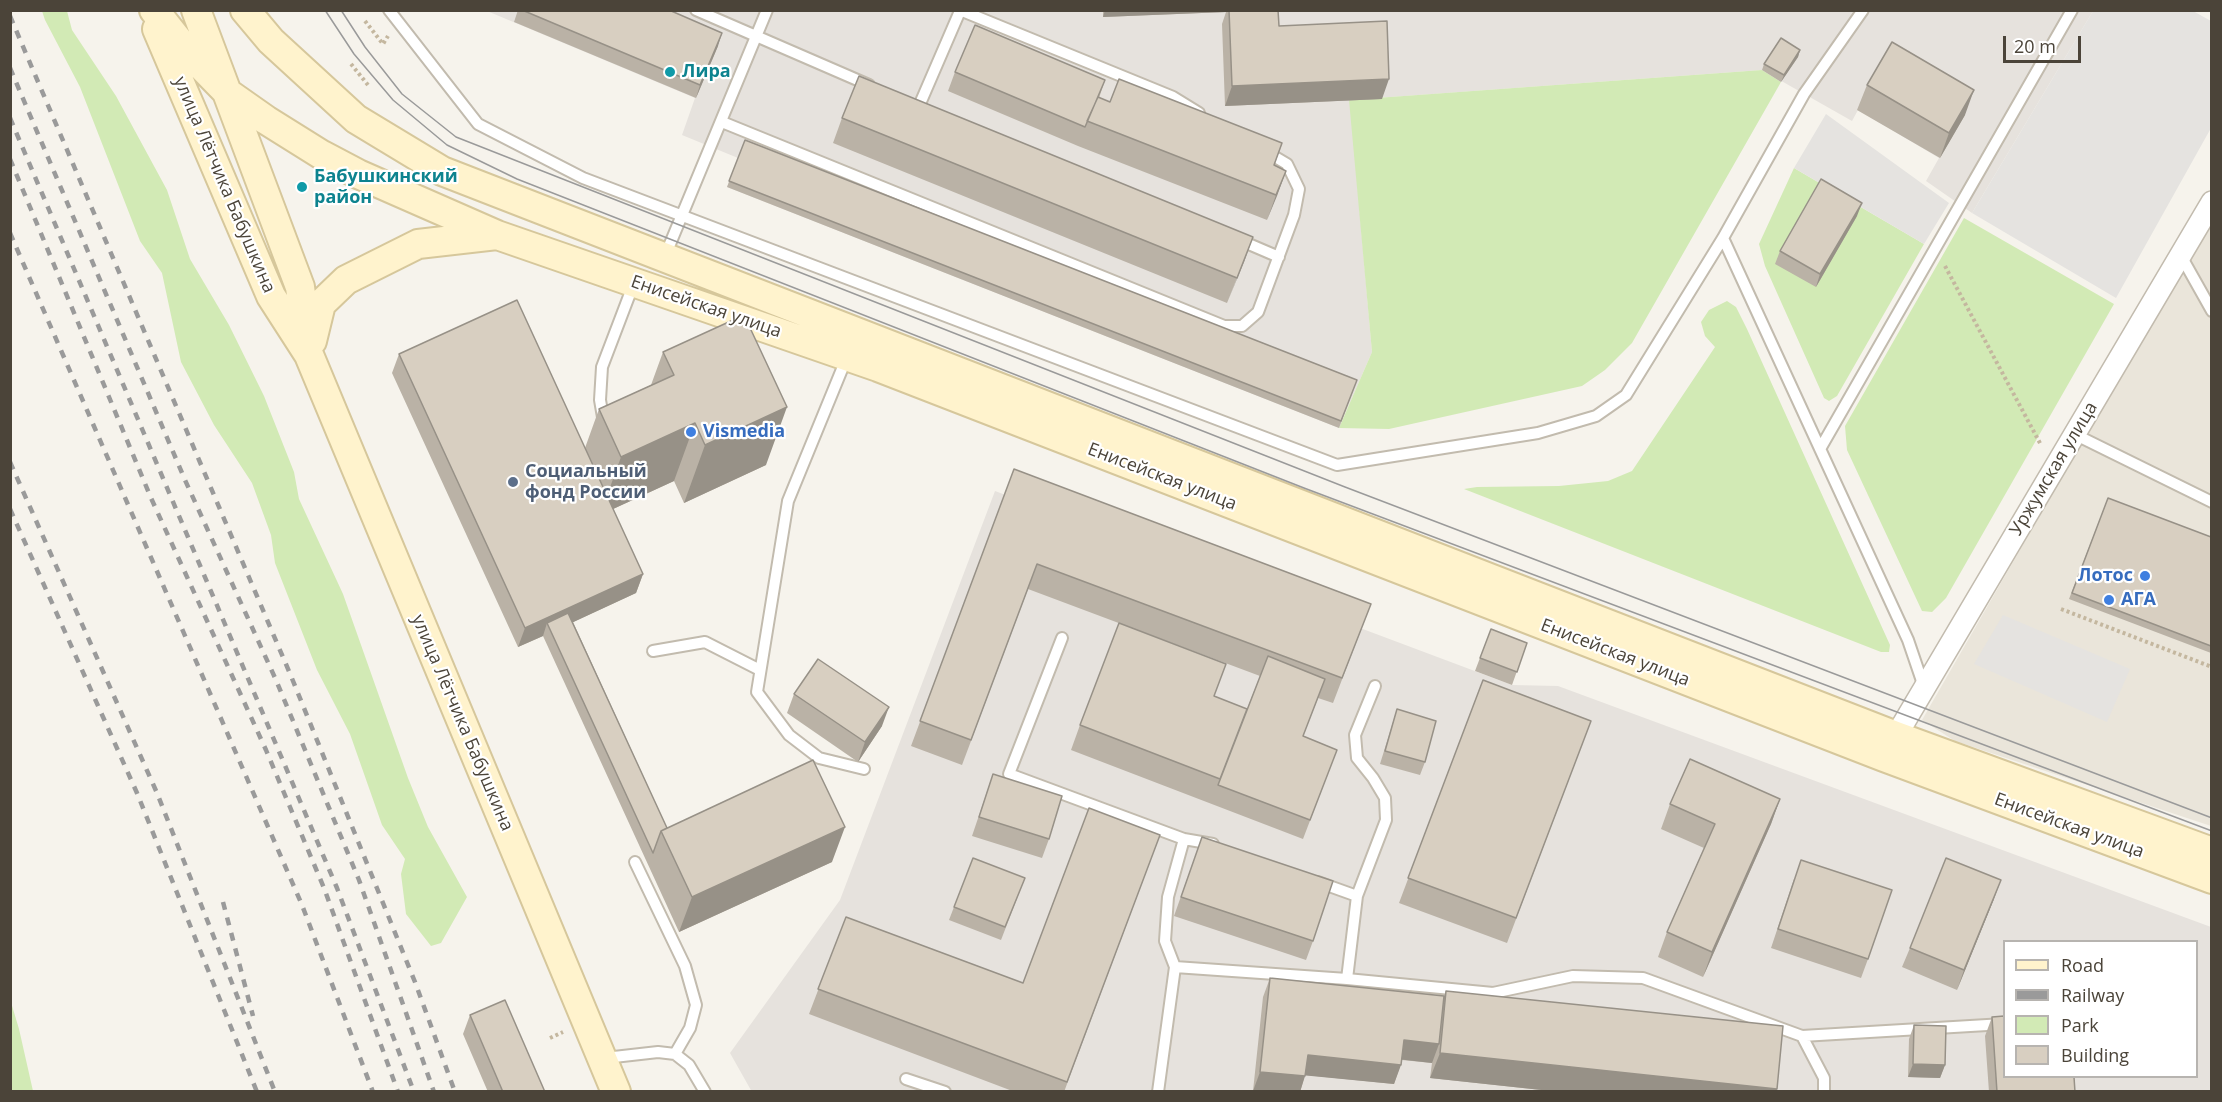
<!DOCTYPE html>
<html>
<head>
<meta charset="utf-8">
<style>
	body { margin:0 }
	#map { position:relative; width:2222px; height:1102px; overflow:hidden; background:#f6f3ec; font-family:"Open Sans",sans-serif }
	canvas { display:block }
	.frame { position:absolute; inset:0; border:12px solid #4b4439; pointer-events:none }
	.legend { position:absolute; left:2003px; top:940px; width:195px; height:138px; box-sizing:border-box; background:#fff; border:2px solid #b7b4b0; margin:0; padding:8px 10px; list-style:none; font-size:18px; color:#4b4439 }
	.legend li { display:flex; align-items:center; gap:12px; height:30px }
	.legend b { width:30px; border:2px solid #b7b4b0 }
	.scale { position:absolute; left:2003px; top:36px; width:78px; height:27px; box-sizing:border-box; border:3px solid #4b4439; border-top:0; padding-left:8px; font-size:18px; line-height:21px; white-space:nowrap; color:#4b4439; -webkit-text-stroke:4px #fff; paint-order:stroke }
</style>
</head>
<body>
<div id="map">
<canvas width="2222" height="1102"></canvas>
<div class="frame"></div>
<ul class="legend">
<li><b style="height:8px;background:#fff3cd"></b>Road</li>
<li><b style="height:8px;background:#9a9a9a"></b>Railway</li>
<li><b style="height:16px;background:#d2eab5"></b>Park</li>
<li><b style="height:16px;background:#d8cfc1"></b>Building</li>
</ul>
<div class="scale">20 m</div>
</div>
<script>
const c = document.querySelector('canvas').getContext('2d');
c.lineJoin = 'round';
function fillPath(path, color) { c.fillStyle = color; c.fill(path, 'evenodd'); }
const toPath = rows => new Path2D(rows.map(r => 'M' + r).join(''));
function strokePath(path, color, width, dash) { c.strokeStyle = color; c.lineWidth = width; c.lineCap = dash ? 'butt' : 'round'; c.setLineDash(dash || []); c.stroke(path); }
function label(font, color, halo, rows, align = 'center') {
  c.font = font + ' "Open Sans",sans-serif'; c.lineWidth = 4.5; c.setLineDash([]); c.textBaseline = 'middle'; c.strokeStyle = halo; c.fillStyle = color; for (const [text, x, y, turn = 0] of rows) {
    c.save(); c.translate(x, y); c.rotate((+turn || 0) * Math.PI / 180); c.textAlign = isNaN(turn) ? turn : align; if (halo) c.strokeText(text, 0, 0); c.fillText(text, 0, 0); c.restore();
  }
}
fillPath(toPath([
	[2211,218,2211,826,1955,741,1922,720]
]), '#eae5da');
fillPath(toPath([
	[487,11,2093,11,1972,213,1926,181,1939,158,1858,110,1852,121,1762,70,1350,100,1372,352,1339,428,727,187,738,158,682,135,695,98],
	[995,491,1512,685,1558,686,2211,927,2211,1091,752,1092,730,1053,840,900],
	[2004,942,2196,942,2196,1076,2004,1076]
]), '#e6e2dd');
fillPath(toPath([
	[42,11,67,11,72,30,116,96,167,190,190,259,229,325,264,396,294,472,299,499,343,594,408,778,428,827,467,897,441,943,431,946,406,914,401,874,405,859,382,825,350,734,317,670,275,563,271,535,252,483,214,425,181,362,162,273,140,241,80,87,45,20],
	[1762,70,1781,82,1632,343,1605,370,1582,386,1389,429,1339,428,1372,352,1349,100],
	[1794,168,1924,244,1837,396,1829,401,1824,398,1765,266,1759,244],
	[1964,218,2114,304,1946,598,1932,612,1922,611,1847,450,1845,426],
	[1727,301,1736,307,1747,329,1890,645,1889,652,1881,652,1464,489,1477,487,1559,486,1608,481,1632,471,1715,347,1705,336,1701,322,1709,310],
	[10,999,19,1029,33,1091,11,1091]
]), '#d2eab5');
fillPath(toPath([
	[2093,11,2193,11,2211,21,2211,128,2116,298,1972,213],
	[1826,114,1949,203,1924,244,1794,168],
	[2003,615,2130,669,2107,722,1974,664]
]), '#e5e3e0');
const lane = toPath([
	[389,10,478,124,583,178,1337,465,1538,433,1596,416,1626,395,1723,238,1804,94,1863,10],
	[696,10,869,85],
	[960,10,1173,97,1199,113],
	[919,106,960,11],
	[722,122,1224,326,1242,326,1258,312,1294,215,1299,189,1287,164,1265,151],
	[1723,238,1908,640,1924,687],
	[1237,239,1279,257],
	[665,256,767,10],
	[2185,263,2212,311],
	[847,357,788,501,757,692,789,735,819,758,864,769],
	[604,423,600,400,602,367,634,283],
	[2074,434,2212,502],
	[1820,449,2072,10],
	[1062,638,1009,774,1184,839,1213,844],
	[653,651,705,642,760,670],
	[635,862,685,966,696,1005,690,1028,675,1054],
	[1318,882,1357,896,1386,820,1385,798,1373,778,1357,758,1355,735,1375,686],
	[1175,967,1347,979,1357,896],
	[1347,979,1493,993,1573,976,1643,978,1802,1036,2004,1024],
	[1802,1036,1824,1078,1824,1092],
	[605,1058,658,1052,675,1054,689,1065,705,1092],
	[906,1079,945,1092],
	[1158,1092,1175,967,1165,941,1168,897,1184,839]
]);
const street = toPath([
	[1896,736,2212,202]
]);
const secondary = toPath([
	[154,10,185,49,229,94,266,120,322,155,358,174,497,235,878,367,1884,757,2212,879],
	[196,10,300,287,308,347],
	[245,10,271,41,356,119,442,171,1896,736,2212,852],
	[157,29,271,296,309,355,616,1092],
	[312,341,321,304,346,280,418,244,497,235]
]);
strokePath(lane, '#c2bbae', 14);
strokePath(street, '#c2bbae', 24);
strokePath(secondary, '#d6c79b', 32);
strokePath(toPath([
	[365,21,383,44,388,36],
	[351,64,368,85],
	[1945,266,2041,445],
	[2061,609,2212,667],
	[550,1038,563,1032]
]), '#c4b79f', 4, [3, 3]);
strokePath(lane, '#fff', 10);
strokePath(street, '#fff', 21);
strokePath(secondary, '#fff3cd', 28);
strokePath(toPath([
	[325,10,354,54,393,100,447,145,517,179,1304,488,2212,831],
	[341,10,365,47,402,94,456,137,1345,487,2212,818]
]), '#9a9a9a', 1.5);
strokePath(toPath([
	[10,16,291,676,415,982,455,1092],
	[10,68,185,480,276,680,359,880,434,1092],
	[10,118,337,888,414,1092],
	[10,159,151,498,266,750,324,888,398,1092],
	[10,233,302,905,373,1092],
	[10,462,157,793,275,1092],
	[10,509,137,793,257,1092],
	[223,902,253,1016]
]), '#9a9a9a', 4.5, [8, 8]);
fillPath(toPath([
	[518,10,669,10,718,46,696,98,514,22],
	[1103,10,1278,10,1279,26,1382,99,1225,106,1222,24,1226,12,1103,17],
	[1800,50,1798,57,1781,82,1762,70,1764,64],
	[955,72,1105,80,1099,98,1110,102,1282,143,1274,166,1286,171,1267,220,1078,146,948,91],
	[1867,85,1965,115,1940,158,1857,110],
	[842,118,1253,237,1227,303,833,143],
	[745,140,1357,380,1339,428,727,187],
	[1857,216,1816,287,1775,264,1780,251],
	[663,352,766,465,684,503,674,481,613,509,643,574,636,593,573,622,667,828,832,862,679,932,543,636,518,647,392,373,399,354,585,448,599,409,651,385],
	[1014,469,1371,604,1333,703,1318,698,1303,736,1337,750,1303,839,1071,750,1080,725,1214,696,1247,709,1260,676,1028,589,962,765,911,746],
	[2108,498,2211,537,2211,653,2069,599],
	[1491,629,1527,643,1512,685,1475,671],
	[1483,680,1591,721,1507,943,1399,903],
	[794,694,882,726,858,762,787,713],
	[1397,709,1425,762,1420,775,1380,764],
	[993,774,1049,839,1042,858,972,836],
	[1780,799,1771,824,1703,977,1658,957,1667,932,1704,848,1661,829,1670,804],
	[1160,835,1064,1092,1015,1092,809,1014,846,917,1023,983],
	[1202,837,1313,941,1306,960,1174,916],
	[1025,878,1001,940,949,920,954,907],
	[1794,879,1868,959,1861,978,1771,948],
	[1994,899,1957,990,1902,967,1910,948],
	[1270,978,1444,996,1446,991,1777,1089,1776,1092,1560,1092,1430,1078,1432,1063,1402,1060,1394,1084,1305,1075,1300,1092,1253,1091,1263,997],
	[470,1015,545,1092,488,1092,463,1034],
	[1992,1017,2004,1077,2075,1092,1989,1092,1985,1036],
	[1914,1025,1945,1065,1940,1078,1908,1077,1909,1039]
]), '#bab2a6');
fillPath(toPath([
	[1105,10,1227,10,1226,12,1103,17],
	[722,33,718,46,696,98,700,85],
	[1800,50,1798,57,1781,82,1784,75],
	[1389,79,1382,99,1225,106,1232,86],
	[1974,90,1965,115,1940,158,1949,133],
	[1286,171,1277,196,1267,220,1276,195],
	[1862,203,1857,216,1816,287,1820,274],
	[1253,237,1244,262,1227,303,1237,278],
	[787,407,766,465,684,503,705,445],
	[695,423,674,481,600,515,621,457],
	[643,574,636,593,552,632,547,623,543,636,518,647,525,628],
	[889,707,882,726,858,762,865,742],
	[1780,799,1771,824,1703,977,1712,952],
	[845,827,832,862,679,932,692,897],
	[2001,880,1994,899,1957,990,1964,970],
	[1404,1040,1439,1044,1432,1063,1397,1059],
	[1440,1053,1777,1089,1776,1092,1560,1092,1430,1078],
	[1308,1055,1401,1065,1394,1084,1301,1075],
	[1913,1064,1945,1065,1940,1078,1908,1077],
	[1260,1072,1305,1076,1300,1092,1253,1091]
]), '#979187');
const building = toPath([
	[522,10,669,10,722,33,700,85,522,10],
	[1229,10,1278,10,1279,26,1387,21,1389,79,1232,86,1229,10],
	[975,25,1105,80,1085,127,955,72,975,25],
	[1781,38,1800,50,1784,75,1764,64,1781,38],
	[1892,42,1974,90,1949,133,1867,85,1892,42],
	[859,76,1253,237,1237,278,842,118,859,76],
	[1119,79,1282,143,1274,165,1286,171,1276,195,1087,121,1098,97,1110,102,1119,79],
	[745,140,1357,380,1341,421,729,181,745,140],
	[1821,179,1862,203,1820,274,1780,251,1821,179],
	[517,300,643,574,525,628,399,354,517,300],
	[744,315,787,407,705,445,695,423,621,457,599,409,674,375,663,352,744,315],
	[1014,469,1371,604,1342,678,1037,564,971,740,920,721,1014,469],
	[2108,498,2211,537,2211,646,2072,593,2108,498],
	[568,613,667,828,661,831,653,853,547,623,568,613],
	[1119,623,1226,664,1214,696,1247,709,1220,779,1080,725,1119,623],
	[1491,629,1527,643,1517,672,1480,658,1491,629],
	[1268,656,1325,679,1303,736,1337,750,1310,820,1218,785,1268,656],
	[818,659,889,707,865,742,794,694,818,659],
	[1483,680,1591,721,1516,918,1408,878,1483,680],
	[1397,709,1436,721,1425,762,1385,751,1397,709],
	[1690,759,1780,799,1712,952,1667,932,1715,824,1670,804,1690,759],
	[813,760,845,827,692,897,661,831,813,760],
	[993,774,1062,796,1049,839,979,817,993,774],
	[1089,808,1160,835,1067,1082,818,989,846,917,1023,983,1089,808],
	[1202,837,1333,881,1313,941,1181,897,1202,837],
	[973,858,1025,878,1005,927,954,907,973,858],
	[1946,858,2001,880,1964,970,1910,948,1946,858],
	[1801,860,1892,890,1868,959,1778,929,1801,860],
	[1270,978,1444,996,1439,1044,1404,1040,1401,1065,1308,1055,1305,1076,1260,1072,1270,978],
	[1446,991,1783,1026,1777,1089,1440,1053,1446,991],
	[505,1000,545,1092,503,1092,470,1015,505,1000],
	[2004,1016,2004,1077,2074,1077,2075,1092,1997,1092,1992,1017,2004,1016],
	[1914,1025,1946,1026,1945,1065,1913,1064,1914,1025]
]);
fillPath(building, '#d8cfc1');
strokePath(building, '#979187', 1.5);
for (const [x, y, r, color] of [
	[670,72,6,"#0f9aa8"],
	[302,187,6,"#0f9aa8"],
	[691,432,6,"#3f7fe0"],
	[513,482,6,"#5c6f8a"],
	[2145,576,6,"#3f7fe0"],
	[2109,600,6,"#3f7fe0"]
]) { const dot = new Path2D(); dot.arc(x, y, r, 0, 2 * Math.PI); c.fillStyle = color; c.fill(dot); strokePath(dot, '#fff', 2); }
label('bold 18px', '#0d838f', '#fff', [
	["Лира",682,72],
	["Бабушкинский",314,177],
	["район",314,198]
], 'left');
label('18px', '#4b4439', '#fff', [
	["улица Лётчика Бабушкина",224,185,67],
	["Енисейская улица",706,307,19],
	["Уржумская улица",2054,469,-59],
	["Енисейская улица",1162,477,21],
	["Енисейская улица",1615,653,21],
	["улица Лётчика Бабушкина",462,723,67],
	["Енисейская улица",2069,826,20]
]);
label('bold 18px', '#366cbe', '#fff', [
	["Vismedia",703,432],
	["Лотос",2133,576,"right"],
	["АГА",2121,600]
], 'left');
label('bold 18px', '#4e5e75', '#fff', [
	["Социальный",525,472],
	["фонд России",525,493]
], 'left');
</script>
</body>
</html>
